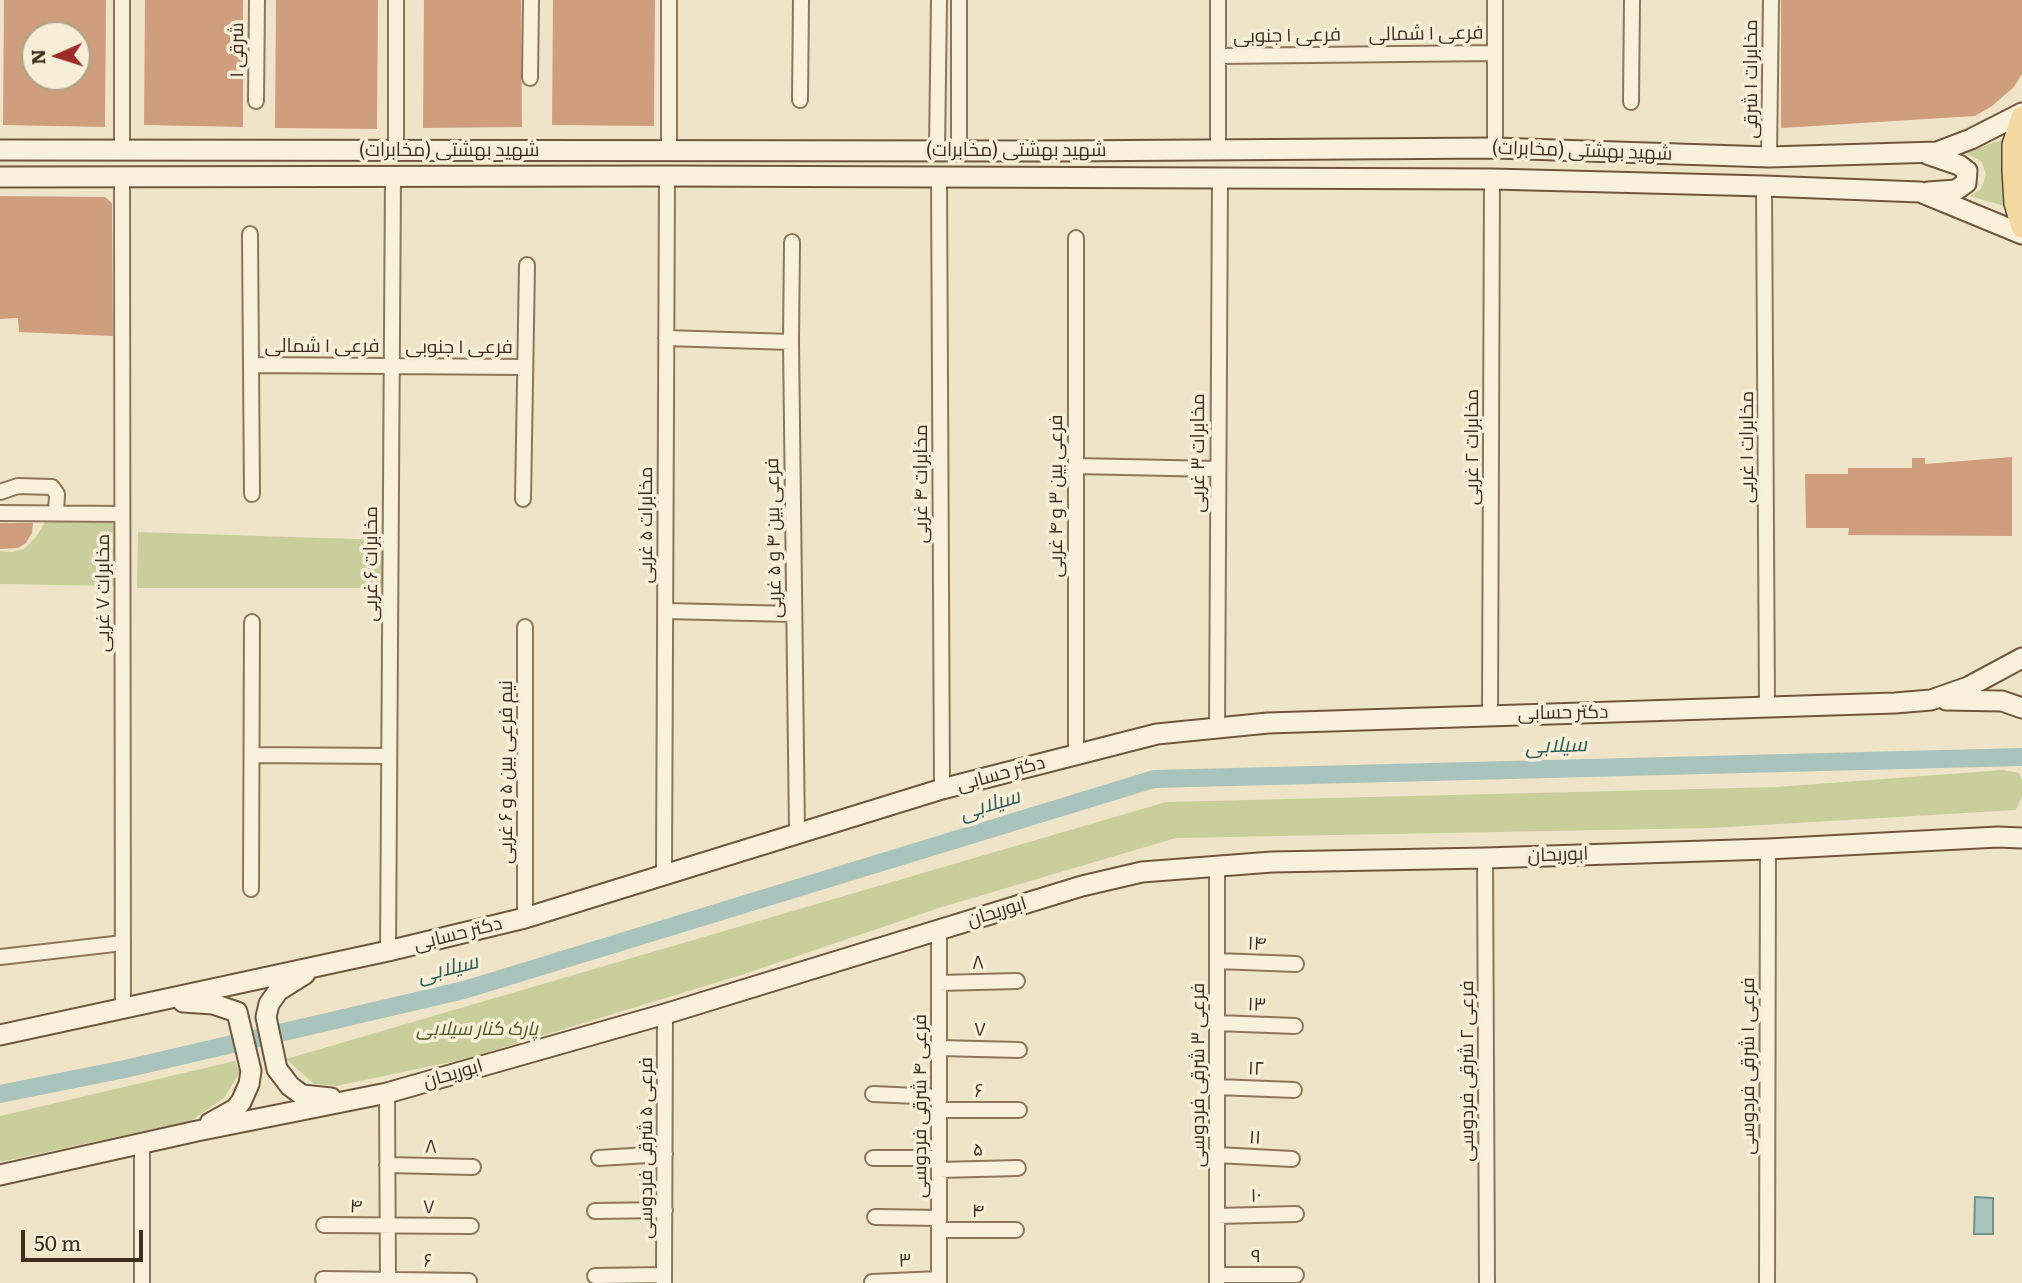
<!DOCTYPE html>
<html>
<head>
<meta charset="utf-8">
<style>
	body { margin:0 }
	#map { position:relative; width:2022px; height:1283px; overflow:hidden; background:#f0e4c8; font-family:Literata,serif }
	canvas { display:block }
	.north { position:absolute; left:21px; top:21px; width:70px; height:70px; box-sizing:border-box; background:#f7eed8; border:2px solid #ada18e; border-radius:50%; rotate:267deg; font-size:19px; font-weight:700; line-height:28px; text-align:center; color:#3d2e20 }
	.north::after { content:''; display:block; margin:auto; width:24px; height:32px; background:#9e2a2b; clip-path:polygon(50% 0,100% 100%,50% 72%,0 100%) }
	.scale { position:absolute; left:21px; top:1230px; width:122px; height:32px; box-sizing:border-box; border:4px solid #3d2e20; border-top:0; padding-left:9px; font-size:21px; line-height:24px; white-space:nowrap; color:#3d2e20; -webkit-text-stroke:5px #f7eed8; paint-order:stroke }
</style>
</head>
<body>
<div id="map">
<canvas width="2022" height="1283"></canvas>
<div class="north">N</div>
<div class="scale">50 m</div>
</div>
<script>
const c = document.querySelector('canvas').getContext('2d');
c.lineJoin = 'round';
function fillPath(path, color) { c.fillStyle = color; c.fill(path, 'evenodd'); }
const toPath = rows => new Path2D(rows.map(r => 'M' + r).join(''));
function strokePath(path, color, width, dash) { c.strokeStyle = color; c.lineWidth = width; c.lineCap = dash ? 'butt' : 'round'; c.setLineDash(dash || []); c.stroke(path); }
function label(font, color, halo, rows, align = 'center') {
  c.font = font + ' Literata,Cairo,serif'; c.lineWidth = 7; c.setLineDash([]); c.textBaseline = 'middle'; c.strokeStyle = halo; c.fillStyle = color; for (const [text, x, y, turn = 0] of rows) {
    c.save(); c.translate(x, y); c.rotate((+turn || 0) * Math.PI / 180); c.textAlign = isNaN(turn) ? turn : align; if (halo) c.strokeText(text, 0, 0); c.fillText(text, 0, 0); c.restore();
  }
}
fillPath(toPath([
	[2006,138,2002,175,2004,206,1970,196,1981,189,1986,175,1982,162,1966,153],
	[46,520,114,522,116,586,0,584,0,551,12,552,24,549,36,537],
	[138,532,385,540,385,588,137,588],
	[2003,770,2019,773,2022,780,2022,797,2016,810,1712,828,1176,838,942,907,741,975,469,1058,337,1086,314,1084,286,1059,1166,802,1777,787],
	[235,1061,240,1072,224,1098,191,1121,0,1162,0,1116]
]), '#c9cf9b');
const water = toPath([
	[1975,1197,1993,1198,1993,1234,1974,1234,1975,1197]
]);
fillPath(water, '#a9c4bc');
strokePath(water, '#6f938a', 2);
strokePath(toPath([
	[0,1094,125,1069,464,990,1154,779,2022,757]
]), '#a9c4bc', 18);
fillPath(toPath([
	[4,0,106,0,105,127,3,125],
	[35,35,77,35,77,77,35,77],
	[145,0,243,0,243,127,144,125],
	[276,0,378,0,377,129,275,128],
	[424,0,521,0,522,127,423,128],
	[553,0,655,0,654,126,552,125],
	[1781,0,2022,0,2022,74,2014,87,1992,106,1975,116,1781,128],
	[0,196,105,197,112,203,113,336,19,332,18,318,0,319],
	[2012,457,2012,536,1848,535,1849,528,1806,528,1805,474,1848,474,1848,468,1912,468,1912,458,1925,458,1925,464],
	[0,523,33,523,32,533,26,543,18,548,0,549]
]), '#cf9f7d');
const street = toPath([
	[396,0,396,150],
	[669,0,669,150],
	[959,0,959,150],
	[1495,0,1495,148],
	[1218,56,1495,53],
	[530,78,531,0],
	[800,100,801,0],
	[256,101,257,0],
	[1631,102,1632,0],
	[122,150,122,0],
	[937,150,939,0],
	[1218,150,1218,0],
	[1769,157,1771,0],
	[122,177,123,1010],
	[939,177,942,789],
	[1764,186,1767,708],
	[250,234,252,494],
	[1076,238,1076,754],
	[792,242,791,342,797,834],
	[666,338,791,342],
	[251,365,525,367],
	[1076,466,1217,469],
	[0,492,18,486,52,487,57,494,56,513],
	[523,499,527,265],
	[0,513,122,514],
	[665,611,794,614],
	[1490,715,1492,179],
	[1217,728,1220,178],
	[252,755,389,756],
	[1485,858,1487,1283],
	[664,874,667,176],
	[251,889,252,622],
	[525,918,525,627],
	[939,930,939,1283],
	[388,951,393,177],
	[0,957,123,943],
	[1217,961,1296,964],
	[939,983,1017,981],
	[1217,1023,1295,1026],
	[939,1048,1019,1050],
	[1217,1087,1294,1090],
	[387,1093,388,1283],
	[873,1094,939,1097],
	[939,1110,1019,1110],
	[142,1143,142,1283],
	[1217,1155,1292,1159],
	[599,1158,665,1154],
	[873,1158,939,1158],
	[387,1165,473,1167],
	[939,1170,1018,1168],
	[595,1211,665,1210],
	[1217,1216,1296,1214],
	[875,1217,939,1218],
	[324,1225,471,1226],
	[940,1230,1016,1230],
	[1217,1275,1296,1275],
	[595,1276,664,1275],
	[323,1279,469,1281],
	[872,1282,939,1279],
	[664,1283,665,1014],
	[1217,1283,1217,866],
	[1767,1283,1768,849]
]);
const secondary = toPath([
	[0,150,1056,151,1495,148,1769,157,1937,152,1971,139,2022,113],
	[1927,154,1959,165,1967,171,1966,183,1956,190,1928,192],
	[0,177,667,176,1492,179,1764,186,1920,192,2022,234],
	[1946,700,2002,701,2022,708],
	[305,974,278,991,269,1004,266,1017,277,1069,290,1086,302,1095,331,1098],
	[183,1002,213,1004,237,1012,251,1071,249,1084,241,1102,235,1109,210,1123],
	[0,1035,388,951,525,918,942,789,1157,734,1268,723,1895,703,1931,700,1968,687,2022,658],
	[0,1175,197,1131,387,1093,665,1014,1082,886,1142,872,1272,862,1485,858,1768,849,1998,837,2022,838]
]);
const primary = toPath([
	[2022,117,2013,145,2013,170,2015,203,2022,227]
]);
strokePath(street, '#8d765c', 18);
strokePath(secondary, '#6f573f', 23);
strokePath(primary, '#5b4430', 24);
strokePath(street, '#faf1dc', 14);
strokePath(secondary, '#faf1dc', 19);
strokePath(primary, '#f3d9a0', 21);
label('19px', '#3d2e20', '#f7eed8', [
	["فرعی ۱ شمالی",1426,34,-1],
	["فرعی ۱ جنوبی",1287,36,-1],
	["شرقی ۱",237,50,-90],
	["مخابرات ۱ شرقی",1751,79,-90],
	["شهید بهشتی (مخابرات)",449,150],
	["شهید بهشتی (مخابرات)",1016,150],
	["شهید بهشتی (مخابرات)",1582,151,2],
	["فرعی ۱ شمالی",322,346],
	["فرعی ۱ جنوبی",459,347],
	["مخابرات ۲ غربی",1472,447,-90],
	["مخابرات ۱ غربی",1747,447,-90],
	["مخابرات ۳ غربی",1198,453,-90],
	["مخابرات ۴ غربی",921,484,-90],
	["فرعی بین ۳ و ۴ غربی",1056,496,-90],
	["مخابرات ۵ غربی",646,525,-90],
	["فرعی بین ۴ و ۵ غربی",774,538,-91],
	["مخابرات ۶ غربی",371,564,-90],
	["مخابرات ۷ غربی",103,593,-90],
	["دکتر حسابی",1563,713,-1],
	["نیم فرعی بین ۵ و ۶ غربی",506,772,-90],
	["دکتر حسابی",1001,774,-15],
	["ابوریحان",1558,855,-2],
	["ابوریحان",997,912,-17],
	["دکتر حسابی",458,934,-14],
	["۱۴",1257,944,2],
	["۸",978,963,-1],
	["۱۳",1257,1005,2],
	["۷",980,1030,1],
	["فرعی ۱ شرقی فردوسی",1748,1066,-90],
	["۱۲",1256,1069,2],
	["فرعی ۲ شرقی فردوسی",1467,1071,-90],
	["ابوریحان",453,1074,-16],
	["فرعی ۳ شرقی فردوسی",1198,1075,-90],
	["۶",979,1091],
	["فرعی ۴ شرقی فردوسی",920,1106,-90],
	["۱۱",1255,1138,3],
	["۸",431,1147,1],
	["فرعی ۵ شرقی فردوسی",646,1148,-90],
	["۵",978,1150,-1],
	["۱۰",1256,1196,-1],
	["۴",356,1207,2],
	["۷",429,1207],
	["۴",978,1211],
	["۹",1256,1256],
	["۶",428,1261],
	["۳",905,1261,-2]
]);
label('italic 19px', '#4d5a26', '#f7eed8', [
	["پارک کنار سیلابی",477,1029]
]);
label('italic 21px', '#2f5d5a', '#f7eed8', [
	["سیلابی",1556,746,-2],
	["سیلابی",990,805,-17],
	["سیلابی",448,969,-14]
]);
</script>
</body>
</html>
